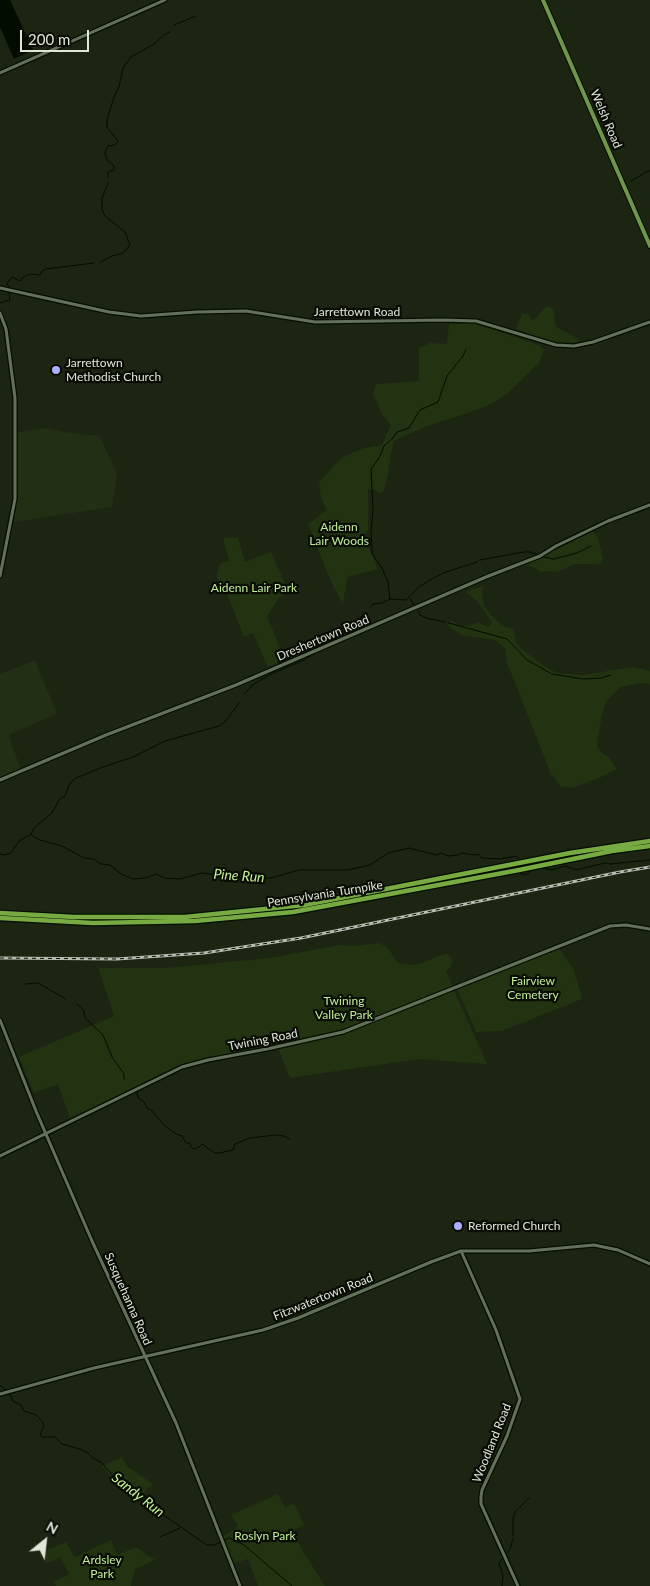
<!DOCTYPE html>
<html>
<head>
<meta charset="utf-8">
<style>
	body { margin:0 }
	#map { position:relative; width:650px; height:1586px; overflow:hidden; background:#1b2511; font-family:Lato,sans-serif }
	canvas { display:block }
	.north { position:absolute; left:20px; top:1516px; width:50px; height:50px; -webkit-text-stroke:4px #080c05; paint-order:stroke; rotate:29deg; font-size:14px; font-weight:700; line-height:20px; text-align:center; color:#dfe6d9 }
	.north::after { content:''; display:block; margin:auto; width:18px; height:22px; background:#dfe6d9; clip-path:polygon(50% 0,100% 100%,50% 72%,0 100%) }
	.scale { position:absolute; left:20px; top:30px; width:69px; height:22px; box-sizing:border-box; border:2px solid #dfe6d9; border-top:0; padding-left:6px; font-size:15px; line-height:18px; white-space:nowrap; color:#dfe6d9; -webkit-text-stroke:4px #080c05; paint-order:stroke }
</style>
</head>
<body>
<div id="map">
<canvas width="650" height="1586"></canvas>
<div class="north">N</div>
<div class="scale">200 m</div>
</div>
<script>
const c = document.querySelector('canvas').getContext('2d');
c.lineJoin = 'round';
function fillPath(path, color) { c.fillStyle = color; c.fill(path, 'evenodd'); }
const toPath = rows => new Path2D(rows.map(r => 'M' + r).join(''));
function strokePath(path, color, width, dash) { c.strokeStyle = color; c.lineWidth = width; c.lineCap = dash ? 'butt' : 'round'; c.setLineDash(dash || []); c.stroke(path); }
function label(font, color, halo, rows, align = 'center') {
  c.font = font + ' Lato,sans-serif'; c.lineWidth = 4.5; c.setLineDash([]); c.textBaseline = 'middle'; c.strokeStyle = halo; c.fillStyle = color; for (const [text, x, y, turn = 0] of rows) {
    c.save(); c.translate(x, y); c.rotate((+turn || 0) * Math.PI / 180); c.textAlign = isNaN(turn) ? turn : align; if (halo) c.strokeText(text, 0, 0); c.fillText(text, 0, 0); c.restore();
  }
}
fillPath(toPath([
	[45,428,64,432,100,436,117,475,112,507,14,522,17,495,17,432],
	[35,660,57,714,10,734,9,737,21,769,0,777,0,674]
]), '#222f15');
fillPath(toPath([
	[549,306,554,310,555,326,579,340,578,343,550,342,516,329,522,314,528,314,532,320,536,318,544,308],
	[475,323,540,346,544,350,539,363,507,394,489,405,462,415,424,427,394,441,391,453,389,468,384,491,380,493,376,490,368,489,368,530,364,537,378,569,347,577,343,605,330,579,308,524,327,510,321,498,319,482,342,457,364,448,382,445,391,425,382,414,373,393,376,384,419,381,419,348,430,343,447,344,449,324],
	[593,531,598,538,603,559,599,564,574,564,558,572,547,571,541,572,537,569,526,565],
	[223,538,238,538,245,562,271,552,288,590,279,598,267,616,285,660,268,667,253,633,244,637,224,586,217,579,217,574,220,564,229,561],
	[483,586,482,593,484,606,492,616,502,625,512,629,514,632,516,641,523,650,544,666,557,673,582,675,634,667,650,671,650,684,640,683,621,687,607,700,602,714,597,745,601,752,609,758,617,769,601,777,573,788,560,786,551,774,507,663,505,648,495,640,461,635,448,626,451,620,461,626,470,626,477,622,489,627,492,622,476,600,466,592],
	[379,943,387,947,398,963,416,965,444,954,448,954,452,960,451,966,446,972,487,1064,418,1059,290,1078,276,1044,181,1065,70,1118,58,1084,34,1093,19,1057,114,1016,98,968,166,968,270,958,339,945,354,946],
	[559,948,574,969,582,999,502,1031,476,1032,457,989],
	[122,1457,127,1466,154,1485,146,1489,144,1500,110,1476,102,1466],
	[278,1494,285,1508,294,1503,304,1525,293,1531,301,1548,325,1586,258,1586,248,1559,234,1563,223,1537,238,1526,231,1515],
	[111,1540,117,1555,136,1547,155,1560,135,1569,131,1584,131,1586,56,1586,54,1582,69,1574,60,1557,46,1564,41,1553,66,1542,75,1557]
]), '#223312');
fillPath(toPath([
	[0,0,10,0,33,50,14,59,0,27]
]), '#020c00');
strokePath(toPath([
	[174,25,196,16],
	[108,178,108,172,114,170,114,166,107,160,105,153,106,150,108,146,115,145,118,141,107,127,107,120,114,97,119,87,123,68,131,57,154,44,164,35,170,32],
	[631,181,648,171,650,171],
	[100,262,112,256,123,253,130,245,125,232,105,216,102,210,102,198,108,183],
	[9,288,7,283,12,277,20,281,23,277,31,274,40,275,42,271,46,269,94,263],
	[0,303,10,300,9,293],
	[543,557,554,559,577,553,591,546],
	[480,560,524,552,530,552,538,555],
	[390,599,388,582,382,568,373,555,372,550,371,532,373,509,371,469,379,458,384,446,393,438,397,432,409,428,420,410,438,402,447,376,463,356,466,349],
	[410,599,415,606],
	[371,607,373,604,382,603,390,599,406,600,419,587,430,580,443,573,477,562],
	[418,611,420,615,426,618,445,622],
	[449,623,507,639,527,660,552,674,583,679,601,678,611,675],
	[318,646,317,644,321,640,340,631,345,624,353,624,363,615],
	[244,694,254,684,271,674,304,660,315,653],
	[31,834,34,837,40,840,62,846,84,858,94,859,101,864,110,865,121,874,133,879,145,878,157,874,164,878,180,879,202,873,243,878,271,878,299,870,348,870,370,865,388,853,409,848,436,855,441,853,448,856,458,855,461,853,475,855,479,854,481,858,499,859,516,856,518,858],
	[0,854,5,855,11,853,19,841,31,834,34,828,52,813,59,800,65,796,70,783,76,778,103,767,133,757,165,741,219,726,226,721,239,703],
	[520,872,521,874,526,875,530,871,541,868,552,870,565,866,576,870,605,863,610,864,650,860],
	[25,984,38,983,66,999],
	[77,1004,84,1011,85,1018,103,1035,112,1057,124,1074,124,1079],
	[137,1091,138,1098,144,1102,147,1108,152,1111,164,1125,176,1134,182,1136,186,1143,190,1143,191,1147,194,1149,199,1147,202,1144,215,1153,219,1153,233,1150,235,1144,250,1138,275,1135,284,1136,290,1139],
	[0,1385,10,1395,13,1401,21,1405,24,1411,36,1415,42,1421,44,1426,40,1434,42,1437,55,1437,62,1444,80,1449,88,1453,93,1458,102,1463,113,1476,140,1499,207,1545,214,1545,229,1538,244,1545,292,1586],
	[513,1536,513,1519,515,1512,529,1498],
	[160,1537,180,1528],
	[502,1586,503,1576,499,1563,510,1549,513,1539]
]), '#020c00', 1);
const secondary = toPath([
	[0,73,165,0],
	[0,288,109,312,141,316,197,312,246,311,315,322,443,320,476,321,556,345,574,346,593,342,650,322],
	[0,313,6,329,15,398,15,499,0,576],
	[0,780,106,735,236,685,486,577,540,556,556,546,608,521,650,505],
	[0,1020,36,1111,92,1241,176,1423,240,1586],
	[0,1156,182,1067,208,1060,267,1049,343,1032,610,926,626,925,650,929],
	[461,1251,496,1330,520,1399,507,1436,482,1490,481,1497,481,1504,518,1586],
	[0,1394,94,1368,263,1330,298,1318,431,1262,461,1251,529,1251,594,1245,618,1250,650,1264]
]);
const primary = toPath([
	[543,0,650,246]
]);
const highway = toPath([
	[0,913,74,917,185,917,304,905,570,853,650,841],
	[0,918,93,923,195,921,293,912,519,870,612,851,650,846]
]);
strokePath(secondary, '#050e01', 5.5);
strokePath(primary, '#050e01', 6);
strokePath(highway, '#050e01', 7);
strokePath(secondary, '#64715a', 3);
strokePath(primary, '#6f944c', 4);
strokePath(highway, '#77ab42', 4.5);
const rail = toPath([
	[0,958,117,959,204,953,301,938,620,872,650,867]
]);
strokePath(rail, '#b7beb0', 3);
strokePath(rail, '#080c05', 1, [4]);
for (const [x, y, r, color] of [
	[56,370,5,"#abaffb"],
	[458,1226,5,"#abaffb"]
]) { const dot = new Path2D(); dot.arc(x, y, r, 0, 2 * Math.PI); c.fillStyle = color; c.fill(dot); strokePath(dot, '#080c05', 2); }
label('12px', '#dfe6d9', '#080c05', [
	["Welsh Road",606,119,67],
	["Jarrettown Road",357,312],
	["Dreshertown Road",323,638,-23],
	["Pennsylvania Turnpike",325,894,-9],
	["Twining Road",263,1040,-11],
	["Fitzwatertown Road",323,1297,-22],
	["Susquehanna Road",128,1299,66],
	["Woodland Road",492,1443,-68]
]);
label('12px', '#dfe6d9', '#080c05', [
	["Jarrettown",66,363],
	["Methodist Church",66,377],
	["Reformed Church",468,1226]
], 'left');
label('12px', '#c0ef96', '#080c05', [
	["Aidenn",339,527],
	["Lair Woods",339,541],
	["Aidenn Lair Park",254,588],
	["Fairview",533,981],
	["Cemetery",533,995],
	["Twining",344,1001],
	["Valley Park",344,1015],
	["Roslyn Park",265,1536],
	["Ardsley",102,1560],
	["Park",102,1574]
]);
label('italic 14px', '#c2f198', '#080c05', [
	["Pine Run",239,876,4],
	["Sandy Run",138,1495,38]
]);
</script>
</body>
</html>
